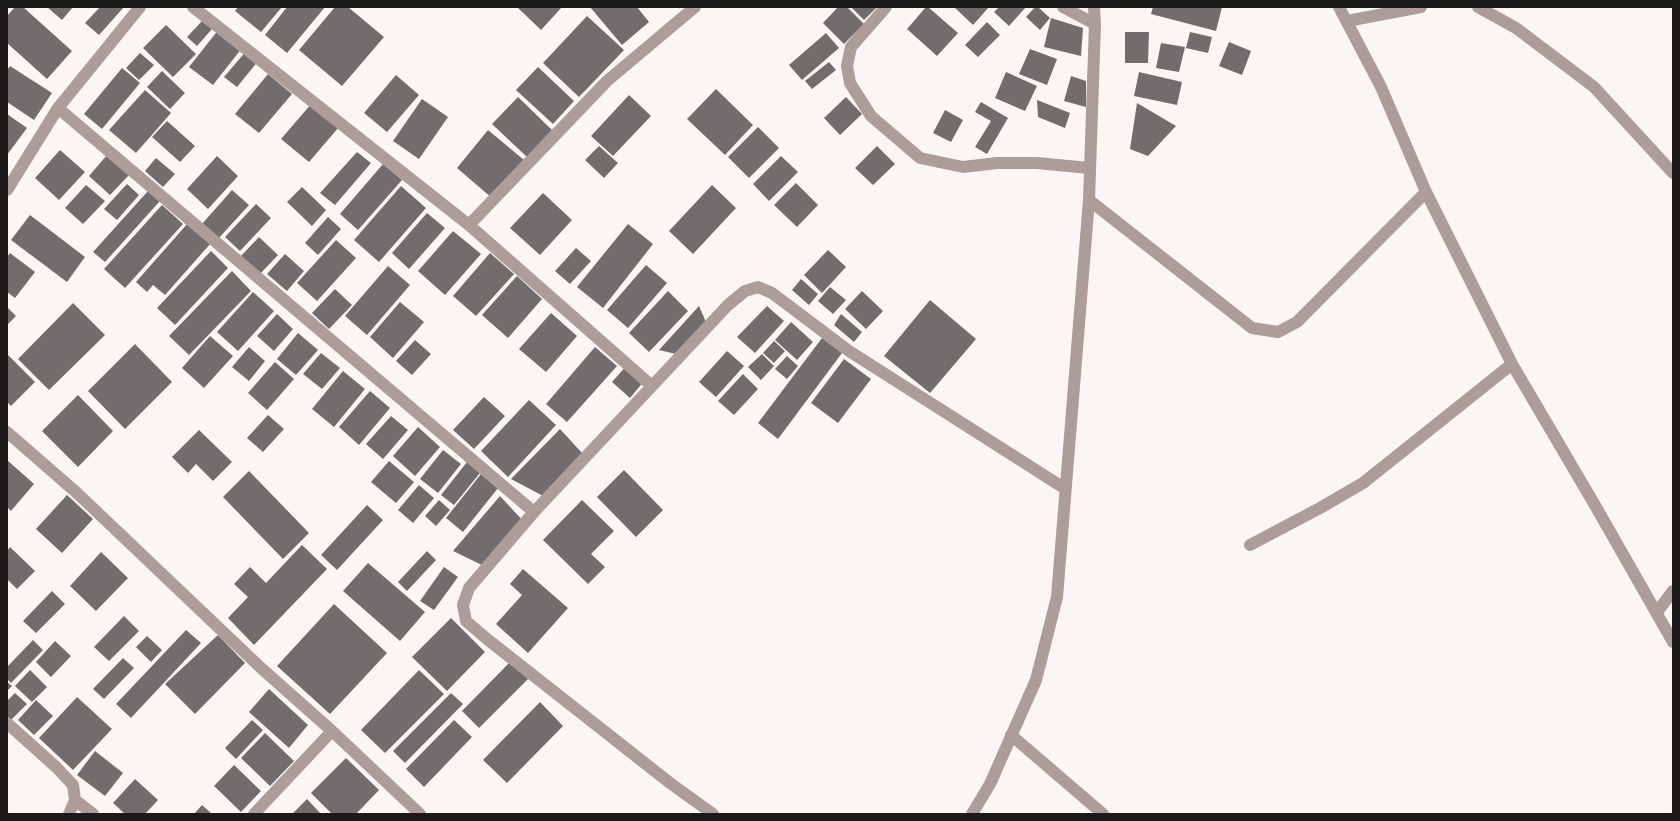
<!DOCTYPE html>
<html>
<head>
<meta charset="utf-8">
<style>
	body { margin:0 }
	#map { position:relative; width:1680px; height:821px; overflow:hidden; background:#fbf6f4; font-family:Rubik,sans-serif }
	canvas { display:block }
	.frame { position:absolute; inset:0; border:8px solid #1c1a19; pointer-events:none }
</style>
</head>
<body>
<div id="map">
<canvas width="1680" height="821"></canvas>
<div class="frame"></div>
</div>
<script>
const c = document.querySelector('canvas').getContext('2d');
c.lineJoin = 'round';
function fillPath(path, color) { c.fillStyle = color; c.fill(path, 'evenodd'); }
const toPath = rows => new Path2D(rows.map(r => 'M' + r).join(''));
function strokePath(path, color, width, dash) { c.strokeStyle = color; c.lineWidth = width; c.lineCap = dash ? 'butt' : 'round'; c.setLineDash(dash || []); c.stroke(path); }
fillPath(toPath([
	[15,7,23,7,72,51,47,79,7,43,7,16],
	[47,7,73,7,62,20],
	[100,7,124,7,99,35,85,23],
	[238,7,282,7,261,32,235,11],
	[287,7,325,7,287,53,265,35],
	[335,7,348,7,384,37,342,86,299,50],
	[517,7,562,7,541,30],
	[590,7,637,7,649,22,622,45],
	[838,7,847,7,864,24,844,44,823,23],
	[851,7,877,7,864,20],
	[926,7,928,7,958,33,937,56,907,29],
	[954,7,989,7,973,25],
	[999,7,1026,7,1009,26,994,12],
	[1035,7,1038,7,1050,18,1040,30,1026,17],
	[1153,7,1222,7,1216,31,1151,14],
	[587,16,624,50,579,97,543,63],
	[1051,18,1083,28,1081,56,1044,47],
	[203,20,212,29,197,46,187,37],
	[987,22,1000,35,978,57,965,45],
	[166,25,196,54,173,77,143,48],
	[219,29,242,48,213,85,189,67],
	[1125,32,1149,32,1148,63,1125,63],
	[1190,32,1212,37,1208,53,1186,48],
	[826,33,839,48,802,80,789,65],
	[1229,42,1251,51,1242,75,1219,66],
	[1161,43,1185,47,1179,72,1156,68],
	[1030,49,1057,59,1047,85,1019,74],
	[247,50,259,60,237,87,224,77],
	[140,53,154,65,139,80,126,68],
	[829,62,836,70,812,89,805,81],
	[10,66,52,93,34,120,7,102,7,70],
	[538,67,574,101,553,124,516,90],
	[122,68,140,83,102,129,84,114],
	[162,71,185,93,170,109,147,87],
	[1006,72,1037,86,1025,111,995,98],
	[1139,72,1182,82,1177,105,1134,96],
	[268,74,292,94,259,133,235,114],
	[396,75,419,95,387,132,364,113],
	[1071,76,1086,81,1086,107,1064,101],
	[716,89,753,125,725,155,687,119],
	[145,90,171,113,136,153,109,130],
	[629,95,651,116,613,156,591,136],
	[518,97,552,130,527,157,492,124],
	[846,97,862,114,840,135,824,118],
	[422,99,448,117,419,159,393,141],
	[1037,100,1070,113,1065,128,1038,117],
	[981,102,1008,118,987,154,975,147,991,121,975,112],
	[312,103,339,127,309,162,281,139],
	[1137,103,1176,126,1148,156,1130,149],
	[945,110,963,120,951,142,933,133],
	[7,114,27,128,7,155],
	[167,121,195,146,180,162,152,137],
	[758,127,779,148,749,178,728,157],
	[488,130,524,160,492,198,457,168],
	[599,146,618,163,604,178,585,160],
	[877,146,895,164,873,185,855,168],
	[60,150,85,172,59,200,35,178],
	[357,152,371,163,335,205,320,193],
	[107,155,129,175,110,195,89,176],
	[217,156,238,176,208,209,187,189],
	[781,156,798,172,769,201,753,184],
	[156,158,175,174,163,187,145,171],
	[383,164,402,180,358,230,340,214],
	[796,183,818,205,797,227,774,205],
	[127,184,139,195,117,220,104,209],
	[86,185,105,201,83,224,65,208],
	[712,185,736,208,693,254,669,231],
	[401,186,426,208,379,262,354,240],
	[302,187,326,210,312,226,287,202],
	[232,190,249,205,218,239,202,224],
	[148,191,160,201,105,262,93,252],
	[543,193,572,220,540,255,510,228],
	[256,204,271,218,240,251,225,237],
	[162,205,183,224,125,288,104,269],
	[427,213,445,228,409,269,392,253],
	[30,215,85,257,67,282,11,240],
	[328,217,341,229,318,255,305,243],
	[188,223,211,243,165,295,153,285,147,292,136,282],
	[628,224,653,244,603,308,577,287],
	[453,231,481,254,445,295,418,271],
	[259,237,278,255,259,275,240,257],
	[336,240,356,258,317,301,297,283],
	[576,248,591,261,570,284,555,271],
	[828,250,846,267,822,293,804,275],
	[211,251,228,268,175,325,157,308],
	[10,253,35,272,15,298,7,292,7,257],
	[490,253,514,274,476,316,453,296],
	[285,254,304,271,287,291,267,274],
	[646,265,667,283,628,328,607,310],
	[388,266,410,285,367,335,345,316],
	[232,271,251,291,189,355,169,336],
	[517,276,542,299,508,338,482,315],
	[801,279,818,294,809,305,792,290],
	[830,287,846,300,833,314,818,301],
	[335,289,352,305,329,329,312,313],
	[668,291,688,311,649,352,629,333],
	[862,291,883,311,866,329,845,309],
	[253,292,274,311,238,351,217,332],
	[930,300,976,339,930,393,884,356],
	[400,302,424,322,393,358,370,337],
	[73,303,105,335,49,390,18,359],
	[699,306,706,322,676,354,659,350],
	[767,306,784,321,755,353,737,337],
	[7,307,16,316,7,325],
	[551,313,577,336,546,372,519,349],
	[277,314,293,329,274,351,257,336],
	[841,314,862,332,854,342,834,325],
	[791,322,813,342,797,360,775,340],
	[298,333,318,350,296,375,277,359],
	[210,336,233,356,204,388,182,368],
	[822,338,842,353,778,439,758,423],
	[415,340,431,354,412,375,396,361],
	[774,341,785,351,774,363,763,353],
	[135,344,172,382,125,429,88,391],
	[249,347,265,361,249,381,232,367],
	[595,347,617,366,567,422,546,404],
	[727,351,744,366,716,397,699,382],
	[321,353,340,368,322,389,303,374],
	[7,354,35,382,11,406,7,402],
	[762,354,774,366,761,380,748,367],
	[787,356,798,366,787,379,775,369],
	[844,359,871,379,838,423,811,403],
	[275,362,294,379,267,410,248,393],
	[627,365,645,380,630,398,612,382],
	[343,371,365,389,334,427,312,409],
	[743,374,758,389,734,415,718,401],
	[370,391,390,408,359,445,339,427],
	[78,395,113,431,78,467,42,431],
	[484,397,505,416,474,449,453,430],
	[529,400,556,425,508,477,481,451],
	[268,415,284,429,263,452,247,438],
	[391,416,408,430,383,459,366,444],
	[418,427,440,447,415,476,393,456],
	[560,429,582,453,547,498,511,479],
	[199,430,232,462,213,481,196,464,188,473,172,457],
	[443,450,461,464,438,493,420,479],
	[7,460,34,484,11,511,7,507],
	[389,461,414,482,396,503,371,482],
	[467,462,480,473,454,505,441,495],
	[624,470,663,510,636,537,597,497],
	[249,471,309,533,283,559,223,497],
	[481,474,498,488,463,532,446,518],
	[419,485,434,498,413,523,398,510],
	[67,495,93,519,62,553,36,529],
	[500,496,525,523,484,566,453,551],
	[439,500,450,510,436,526,425,516],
	[582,500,614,531,591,554,605,567,588,584,543,540],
	[367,505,383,520,337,570,321,555],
	[302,545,327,569,254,645,228,618,248,597,234,584,250,567,266,583],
	[10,547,35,571,17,589,7,579,7,551],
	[427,551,436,560,407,591,398,582],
	[101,552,128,578,96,611,70,586],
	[368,563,425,612,400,641,343,591],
	[444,567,458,577,434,610,420,601],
	[523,569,568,608,528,653,496,624,522,595,510,584],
	[52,591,65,604,36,633,23,621],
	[334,604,387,653,330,714,277,666],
	[124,616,139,631,109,661,94,647],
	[451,618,485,652,447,691,412,657],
	[186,630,201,643,131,718,116,704],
	[218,635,245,663,195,714,165,684],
	[147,636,162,650,151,662,136,647],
	[33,640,43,650,11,683,7,679,7,667],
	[55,641,71,656,51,677,36,662],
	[123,658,134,668,104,699,93,689],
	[510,662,528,679,479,728,462,711],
	[30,670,47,687,32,702,15,686],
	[419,670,444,694,385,753,361,730],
	[7,682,12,686,7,691],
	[269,689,308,725,289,748,249,712],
	[15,693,27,704,11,720,7,716,7,701],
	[451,693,463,704,405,763,393,751],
	[77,697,112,729,73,770,39,738],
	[36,700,53,716,34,735,18,720],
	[540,702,563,726,507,783,483,760],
	[252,720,263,730,236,759,225,748],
	[454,720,472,737,424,787,406,769],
	[265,733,294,761,270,786,241,758],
	[95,751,123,773,105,796,77,775],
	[346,758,379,790,356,814,332,814,311,793],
	[234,765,261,791,241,812,214,786],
	[135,779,158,800,145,814,125,814,113,803],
	[307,799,321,814,292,814],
	[202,805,212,814,194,814]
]), '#726d6c');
strokePath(toPath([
	[193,7,469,225,652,386],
	[886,7,851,47,847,66,850,83,871,116,920,158,963,167,997,163,1037,163,1089,168],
	[1063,7,1095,24],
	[1339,7,1381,87,1426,192,1512,364,1596,507,1673,642],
	[1478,7,1516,28,1594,87,1673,173],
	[1347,21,1421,7],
	[58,108,534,512],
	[7,190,58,108,140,7],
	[1089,200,1252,328,1278,332,1297,322,1426,192],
	[469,225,607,81,695,7],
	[7,432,77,493,260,667,332,731,420,814],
	[1250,545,1320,508,1363,483,1512,364],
	[1657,612,1673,591],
	[7,723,56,767,73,785,75,800,69,814],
	[1011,735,1103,814],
	[75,800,93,814],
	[254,814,332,731],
	[713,814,670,783,487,639,466,621,463,605,469,588,534,512,728,305,745,291,758,287,772,293,849,351,1064,488],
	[972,814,990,784,1036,680,1057,597,1089,200,1095,24,1094,7]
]), '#ad9d98', 12);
</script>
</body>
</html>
